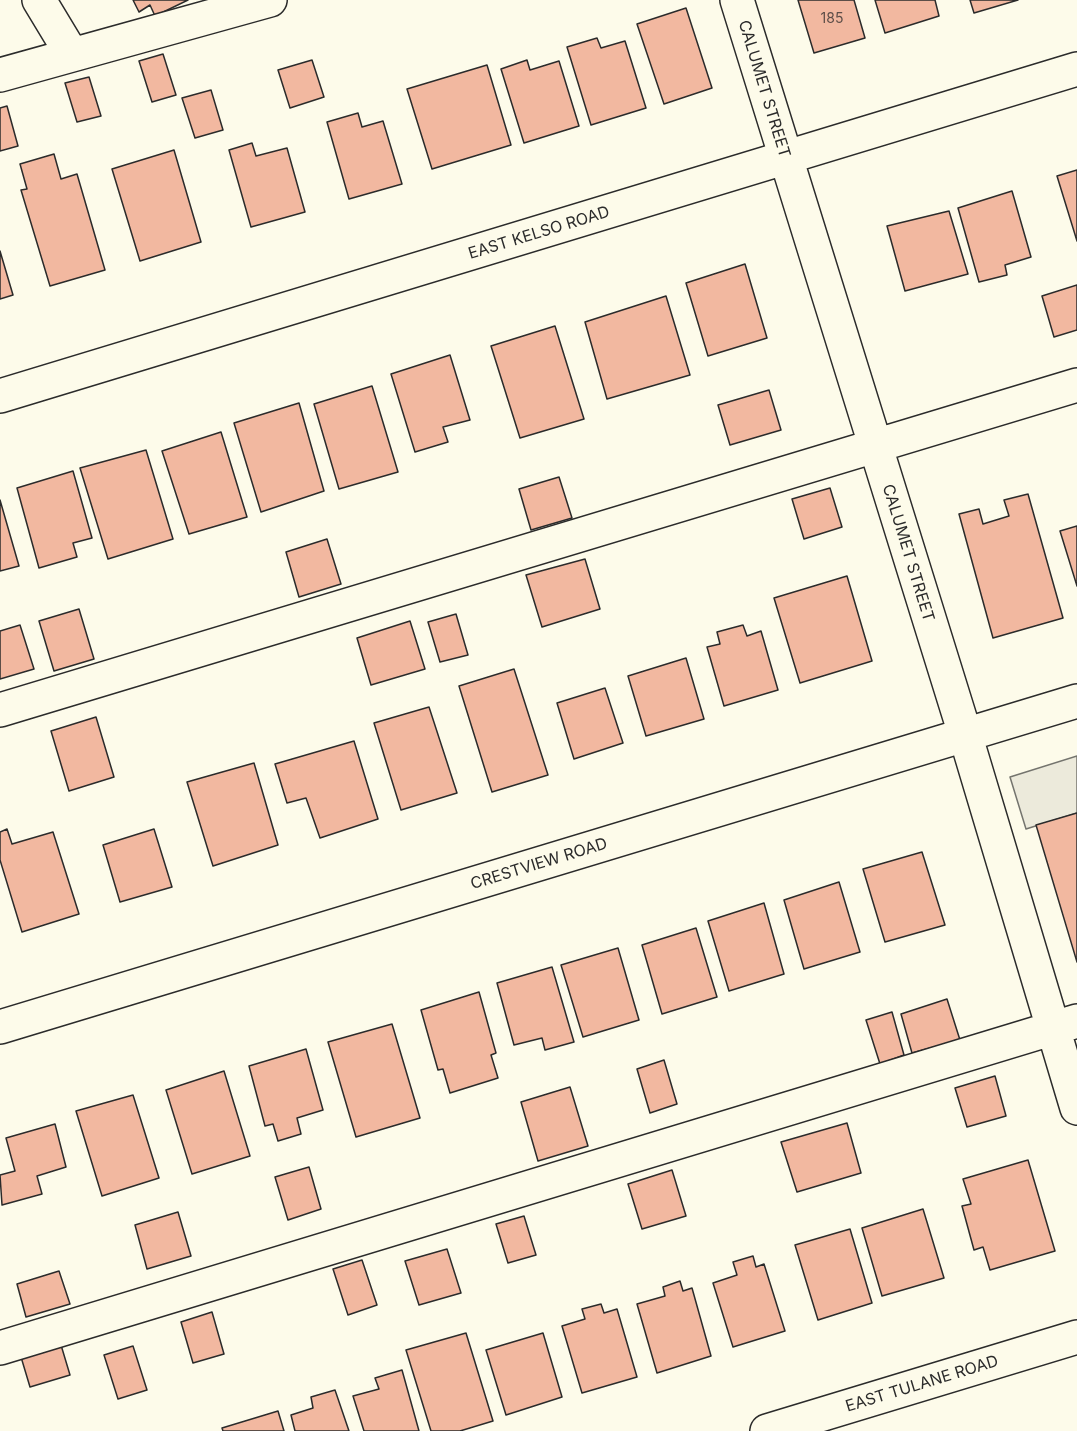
<!DOCTYPE html>
<html>
<head>
<meta charset="utf-8">
<style>
	body { margin:0 }
	canvas { display:block; background:#fdfbea }
</style>
</head>
<body>
<canvas width="1077" height="1431"></canvas>
<script>
const c = document.querySelector('canvas').getContext('2d');
c.lineJoin = 'round';
function fillPath(path, color) { c.fillStyle = color; c.fill(path, 'evenodd'); }
const toPath = rows => new Path2D(rows.map(r => 'M' + r).join(''));
function strokePath(path, color, width, dash) { c.strokeStyle = color; c.lineWidth = width; c.lineCap = dash ? 'butt' : 'round'; c.setLineDash(dash || []); c.stroke(path); }
function label(font, color, halo, rows, align = 'center') {
  c.font = font + ' Inter,sans-serif'; c.lineWidth = 4.5; c.setLineDash([]); c.textBaseline = 'middle'; c.strokeStyle = halo; c.fillStyle = color; for (const [text, x, y, turn = 0] of rows) {
    c.save(); c.translate(x, y); c.rotate((+turn || 0) * Math.PI / 180); c.textAlign = isNaN(turn) ? turn : align; if (halo) c.strokeText(text, 0, 0); c.fillText(text, 0, 0); c.restore();
  }
}
const parking = toPath([
	[1077,756,1077,813,1026,829,1010,777,1077,756]
]);
fillPath(parking, '#eceadb');
strokePath(parking, '#74746e', 1.5);
const building = toPath([
	[133,0,188,0,155,16,150,5,139,12,133,0],
	[798,0,854,0,865,38,814,53,798,0],
	[875,0,935,0,939,16,885,33,875,0],
	[970,0,1018,0,974,13,970,0],
	[686,8,712,88,664,104,637,24,686,8],
	[597,38,601,48,625,41,646,108,591,125,567,47,597,38],
	[163,54,176,95,152,102,139,61,163,54],
	[312,60,324,97,290,108,278,70,312,60],
	[527,60,530,70,559,61,579,126,524,143,501,69,527,60],
	[487,65,511,145,432,169,407,89,487,65],
	[89,77,101,116,77,122,65,83,89,77],
	[211,90,223,130,195,138,182,98,211,90],
	[7,106,18,146,0,151,0,108,7,106],
	[358,113,362,127,383,121,402,184,349,199,327,122,358,113],
	[252,143,256,156,287,148,305,212,251,227,229,150,252,143],
	[174,150,201,242,140,261,112,169,174,150],
	[54,154,61,179,77,174,105,270,50,286,21,190,27,189,20,164,54,154],
	[1077,170,1077,241,1057,176,1077,170],
	[1012,191,1031,257,1005,265,1007,275,979,282,958,208,1012,191],
	[949,211,968,274,905,291,887,226,949,211],
	[0,251,13,295,0,299,0,251],
	[745,264,767,338,708,356,686,283,745,264],
	[1077,285,1077,330,1054,337,1042,296,1077,285],
	[666,296,690,375,607,399,585,322,666,296],
	[555,326,584,419,520,438,491,346,555,326],
	[450,355,470,420,443,427,448,442,415,452,391,374,450,355],
	[372,386,398,472,339,489,314,404,372,386],
	[769,390,781,430,730,445,718,405,769,390],
	[299,403,324,491,261,512,234,423,299,403],
	[221,432,247,517,189,534,162,451,221,432],
	[146,450,173,539,108,559,80,468,146,450],
	[73,471,92,538,73,543,77,557,39,568,17,488,73,471],
	[559,477,572,518,531,530,519,489,559,477],
	[830,488,842,527,804,539,792,499,830,488],
	[1028,494,1063,618,993,638,959,514,979,509,983,524,1009,516,1004,500,1028,494],
	[0,500,19,566,0,571,0,500],
	[1077,526,1077,586,1060,531,1077,526],
	[327,539,341,584,299,597,286,552,327,539],
	[585,559,600,609,542,627,526,575,585,559],
	[847,576,872,661,800,683,774,598,847,576],
	[79,609,94,659,54,671,39,621,79,609],
	[456,614,468,655,440,662,428,622,456,614],
	[410,621,425,669,371,685,357,638,410,621],
	[20,625,34,669,0,679,0,631,20,625],
	[743,625,747,636,761,631,778,690,724,706,707,647,720,644,717,632,743,625],
	[686,658,704,719,646,736,628,676,686,658],
	[514,669,548,775,492,792,459,686,514,669],
	[605,688,623,743,574,759,557,703,605,688],
	[429,707,457,793,401,810,374,723,429,707],
	[96,717,114,777,69,791,51,731,96,717],
	[354,741,378,819,320,838,306,798,287,803,275,764,354,741],
	[254,763,278,845,213,866,187,782,254,763],
	[1077,813,1077,962,1036,825,1077,813],
	[7,829,12,844,53,832,79,914,22,932,0,860,0,832,7,829],
	[154,829,172,887,120,902,103,845,154,829],
	[922,852,945,925,885,942,863,869,922,852],
	[839,882,860,952,804,969,784,900,839,882],
	[764,903,784,974,729,991,708,921,764,903],
	[696,928,717,997,662,1014,642,945,696,928],
	[618,948,639,1020,583,1037,561,965,618,948],
	[552,967,574,1042,545,1050,542,1038,514,1045,497,983,552,967],
	[479,992,496,1053,491,1055,498,1078,450,1093,443,1069,438,1070,421,1010,479,992],
	[947,999,960,1040,912,1053,901,1014,947,999],
	[892,1012,904,1055,880,1064,866,1020,892,1012],
	[392,1024,420,1118,356,1137,328,1042,392,1024],
	[306,1049,323,1110,297,1118,301,1134,278,1141,273,1124,265,1126,249,1066,306,1049],
	[664,1060,677,1104,650,1113,637,1069,664,1060],
	[224,1071,250,1156,192,1174,166,1090,224,1071],
	[995,1076,1006,1116,967,1127,955,1088,995,1076],
	[570,1087,588,1146,538,1161,521,1102,570,1087],
	[133,1095,159,1178,102,1196,76,1111,133,1095],
	[847,1123,861,1173,797,1192,781,1142,847,1123],
	[55,1124,66,1167,37,1176,42,1194,2,1205,0,1175,15,1171,6,1138,55,1124],
	[1028,1160,1055,1251,990,1270,983,1247,974,1250,962,1206,971,1204,963,1179,1028,1160],
	[309,1167,321,1209,288,1220,275,1177,309,1167],
	[672,1170,686,1216,642,1229,628,1184,672,1170],
	[923,1209,944,1278,882,1296,862,1228,923,1209],
	[178,1212,191,1256,147,1269,135,1225,178,1212],
	[524,1216,536,1255,508,1263,496,1224,524,1216],
	[850,1229,872,1303,818,1320,795,1245,850,1229],
	[447,1249,461,1293,419,1305,405,1261,447,1249],
	[753,1256,756,1267,764,1264,785,1331,733,1347,713,1283,737,1275,733,1262,753,1256],
	[362,1260,377,1305,348,1315,333,1269,362,1260],
	[59,1271,70,1304,26,1317,17,1284,59,1271],
	[680,1281,683,1291,692,1288,711,1356,657,1373,637,1304,665,1296,663,1287,680,1281],
	[601,1304,604,1313,617,1309,637,1377,582,1393,562,1326,585,1319,582,1309,601,1304],
	[212,1312,224,1354,193,1363,181,1322,212,1312],
	[466,1333,493,1421,460,1431,431,1431,406,1350,466,1333],
	[543,1333,562,1397,506,1415,486,1350,543,1333],
	[61,1345,70,1375,30,1387,21,1357,61,1345],
	[133,1346,147,1390,118,1399,104,1355,133,1346],
	[402,1370,419,1431,364,1431,353,1396,379,1389,375,1378,402,1370],
	[335,1390,349,1431,295,1431,291,1415,313,1408,311,1397,335,1390],
	[278,1411,284,1431,223,1431,222,1428,278,1411]
]);
fillPath(building, '#f2b8a0');
strokePath(building, '#2b2b2b', 1.5);
const minor = toPath([
	[39,0,71,53],
	[737,0,965,734,1077,1108],
	[0,75,270,0],
	[0,396,1077,69],
	[0,710,1077,385],
	[0,1027,1077,701],
	[0,1348,1077,1021],
	[767,1431,1077,1337]
]);
strokePath(minor, '#2b2b2b', 36);
strokePath(minor, '#fdfbea', 33);
label('14px', '#5d4e48', null, [
	["185",832,19]
]);
label('16px', '#2b2b2b', '#fdfbea', [
	["CALUMET STREET",764,89,73],
	["EAST KELSO ROAD",539,233,-17],
	["CALUMET STREET",908,553,73],
	["CRESTVIEW ROAD",539,864,-17],
	["EAST TULANE ROAD",922,1384,-17]
]);
</script>
</body>
</html>
